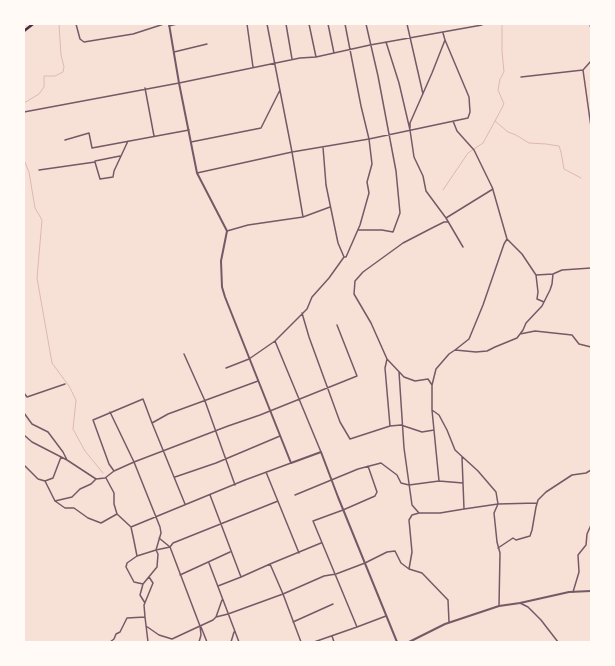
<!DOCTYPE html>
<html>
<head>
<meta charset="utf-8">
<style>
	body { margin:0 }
	#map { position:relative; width:615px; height:666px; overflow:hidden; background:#f7e1d7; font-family:Jost,sans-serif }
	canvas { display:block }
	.frame { position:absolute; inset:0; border:25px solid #fffaf5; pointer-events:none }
</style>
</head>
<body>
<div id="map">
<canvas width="615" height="666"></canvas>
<div class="frame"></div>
</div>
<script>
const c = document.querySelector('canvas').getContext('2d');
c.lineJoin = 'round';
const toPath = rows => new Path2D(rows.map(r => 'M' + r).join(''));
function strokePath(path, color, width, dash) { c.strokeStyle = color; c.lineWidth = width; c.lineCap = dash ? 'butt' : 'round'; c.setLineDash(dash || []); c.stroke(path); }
strokePath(toPath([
	[502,24,502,51,504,72,500,79,498,90,504,104,495,121,508,132,516,135,529,143,546,144,559,146,561,152,564,169,581,178],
	[24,103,39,94,44,87,44,76,55,76,63,72,64,67,61,55,59,24],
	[24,160,29,172,35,208,42,220,37,278,52,363,69,386,76,400,73,429,85,451,103,473],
	[443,190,468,153,483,143,495,121]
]), '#dcb8b0', 1);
strokePath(toPath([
	[76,24,80,39,84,42,133,34,164,24],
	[247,24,253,67],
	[267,24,292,152,303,217],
	[286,24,292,59],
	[309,24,316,57],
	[328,24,334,53],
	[407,24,423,94],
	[590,24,591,29],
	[169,26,177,24],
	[386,42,399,83,410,130,414,157,423,176,426,191,446,218,463,247],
	[174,52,207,44],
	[583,70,591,127],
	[521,77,583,70,591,61],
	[145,88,154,136],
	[24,112,179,83,300,58,316,57,370,45,482,25],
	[410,128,410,123,432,73,445,40,443,33],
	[65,140,89,133,92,148,189,130],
	[191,142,261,128,280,90],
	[323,147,326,185,338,243,344,257],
	[95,161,120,156],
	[39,170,95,162,100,179,113,177,114,171,128,141],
	[197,173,292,152,369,139,468,118,470,112,469,97,445,40],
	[493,190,507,239,522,254,536,275],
	[446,218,493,189,474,150,457,131,453,121],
	[358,230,382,230,393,232,400,213,396,171,378,76,366,24],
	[227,231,248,225,303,217,330,207],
	[507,239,504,244,483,305,469,339,455,350,476,352,487,351,495,347,517,338,523,330,526,323,542,306,550,290,552,284,553,274,536,275,538,292,537,299,544,302],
	[553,274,562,270,591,268],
	[302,313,309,337,340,422,350,439,390,426,385,368,387,359],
	[520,334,535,331,572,335,579,344,591,347],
	[275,341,321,452],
	[455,350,449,354,436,369,432,385,432,410,439,481,463,483],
	[184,354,205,401,235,485],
	[226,368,249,359,275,341,307,309,312,297,329,278,344,257,346,257,360,225,369,193,367,182,372,164,369,139,361,106,345,24],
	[399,372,404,448,412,505,419,513,440,513,464,509],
	[432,385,428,379,415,381,404,377,387,359,371,323,354,294,355,281,363,272,403,243,432,228,444,222,448,222],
	[24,393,27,397,65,384],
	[432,410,439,415,447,430,455,450,478,471,496,492,498,504,494,513,497,542,500,553,499,606],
	[110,412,134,462,160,527,161,533,156,550,137,556],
	[24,413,32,424,48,432,63,452,67,460,96,479],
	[390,426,401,425,422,432,434,430],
	[24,435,32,442,67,460],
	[61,457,53,478,45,481,55,501,65,508,74,508,88,518,101,523,117,514],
	[462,457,464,509,498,504,537,503],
	[24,465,38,479,45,481],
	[114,471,109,464,93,420,143,399,152,423],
	[266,472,299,553],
	[175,477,216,463,280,436],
	[106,478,114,493,114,504,117,514,131,527,134,541,137,556,127,563,126,567,134,582,143,584],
	[210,495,241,577],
	[295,495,358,469,381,463,397,475,401,483,409,485,439,481],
	[55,501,72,497,80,489,91,484,96,479,105,478,114,471,134,462,228,426,260,415,357,376,337,325],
	[185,504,152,423,168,414,258,381],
	[131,527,245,480,291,463],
	[498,548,513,538,516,540,530,536,532,530,536,507,538,500,546,492,572,475,586,473,591,470],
	[209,563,239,642],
	[270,564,283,594,301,642],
	[409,569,422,573,448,600,449,622],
	[180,575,230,552],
	[218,586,241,577,270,564,321,543],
	[573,592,579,572,578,555,586,545,587,534,591,525],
	[145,603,140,595,143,584,157,567,158,554,156,550,170,547,159,538],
	[520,603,528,607,541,620,558,642],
	[145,617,144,605,153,583,149,577],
	[216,617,222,600],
	[293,622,333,604],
	[146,626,159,635,172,639,200,626,170,547,173,543,278,501],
	[201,627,207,642],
	[357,627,313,521,343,510,375,496,377,492,368,466],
	[332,636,334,642],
	[110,642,114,639,116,634,120,632,127,618,145,617,148,642],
	[199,642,201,635,200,626,213,620,216,617,228,614,283,594,324,576,336,574,365,563,387,552,395,551,401,563,409,569,412,552,409,520,412,515,419,513],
	[231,642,234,632],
	[314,642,357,627,386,616]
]), '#755966', 1.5);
strokePath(toPath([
	[169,24,179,83,197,173,227,231,221,261,222,287,225,297,291,463,321,452,338,497,397,642],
	[409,642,445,624,499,606,520,603,569,592,591,591]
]), '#755966', 2);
strokePath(toPath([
	[24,31,33,24]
]), '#4a2c40', 2.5);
</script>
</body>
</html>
